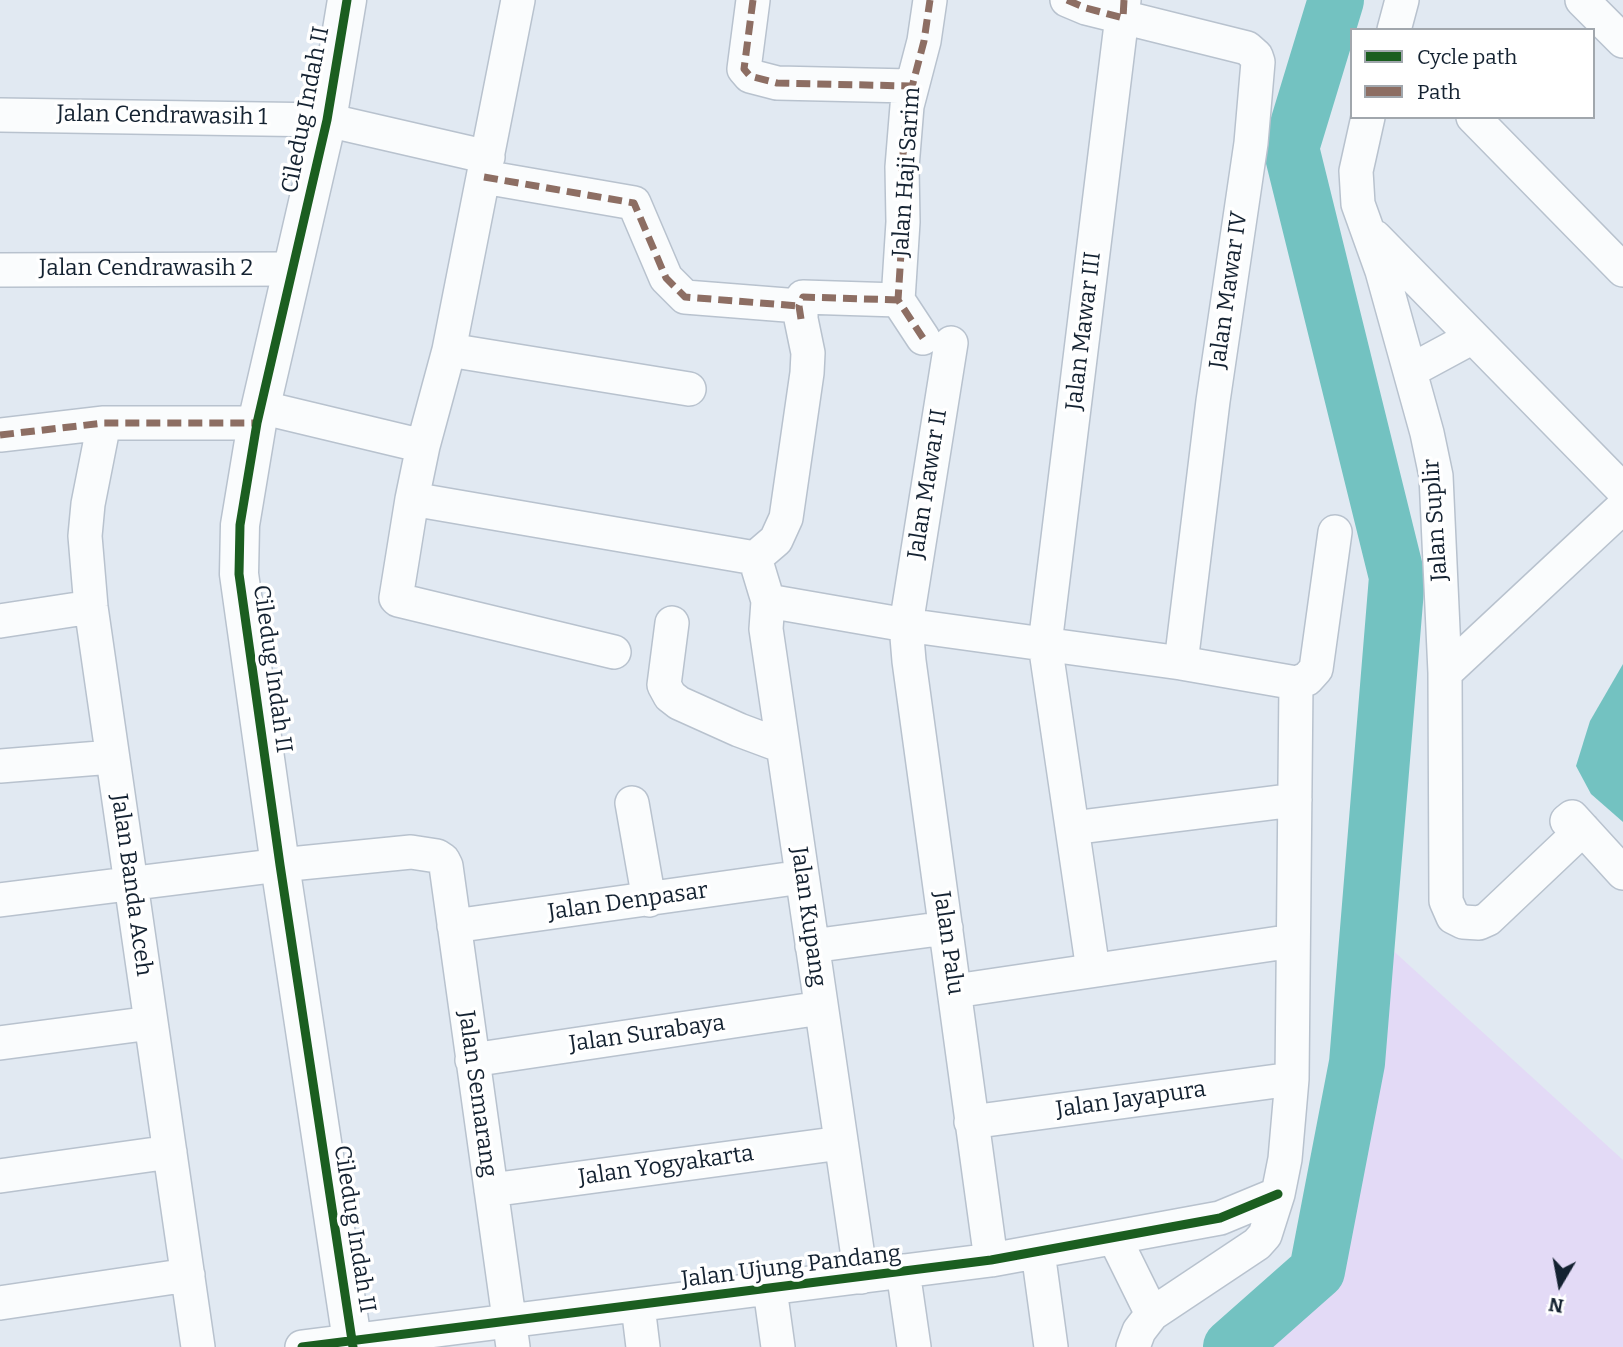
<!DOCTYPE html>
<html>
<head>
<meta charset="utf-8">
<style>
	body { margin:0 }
	#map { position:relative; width:1623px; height:1347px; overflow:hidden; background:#e1e9f2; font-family:Bitter,serif }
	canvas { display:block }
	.legend { position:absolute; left:1350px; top:28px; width:245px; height:91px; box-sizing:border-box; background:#fff; border:2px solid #a1a7ad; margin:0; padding:9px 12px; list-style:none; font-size:21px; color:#142231 }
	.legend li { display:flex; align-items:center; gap:14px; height:35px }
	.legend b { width:35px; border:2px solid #a1a7ad }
	.north { position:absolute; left:1525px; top:1249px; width:70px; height:70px; -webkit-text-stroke:5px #fff; paint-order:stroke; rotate:190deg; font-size:19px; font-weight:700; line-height:28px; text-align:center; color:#142231 }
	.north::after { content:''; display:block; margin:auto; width:24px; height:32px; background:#142231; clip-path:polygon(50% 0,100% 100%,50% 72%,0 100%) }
</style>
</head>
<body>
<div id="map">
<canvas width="1623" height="1347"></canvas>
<ul class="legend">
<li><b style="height:9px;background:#1b5e20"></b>Cycle path</li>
<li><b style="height:9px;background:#8d6e63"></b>Path</li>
</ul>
<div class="north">N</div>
</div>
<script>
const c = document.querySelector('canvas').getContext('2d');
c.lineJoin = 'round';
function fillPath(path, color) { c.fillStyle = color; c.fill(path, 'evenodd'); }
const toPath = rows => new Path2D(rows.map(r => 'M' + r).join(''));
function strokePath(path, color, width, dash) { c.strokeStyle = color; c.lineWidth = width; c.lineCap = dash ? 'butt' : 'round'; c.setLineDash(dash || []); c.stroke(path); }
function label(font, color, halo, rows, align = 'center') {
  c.font = font + ' Bitter,serif'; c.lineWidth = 7; c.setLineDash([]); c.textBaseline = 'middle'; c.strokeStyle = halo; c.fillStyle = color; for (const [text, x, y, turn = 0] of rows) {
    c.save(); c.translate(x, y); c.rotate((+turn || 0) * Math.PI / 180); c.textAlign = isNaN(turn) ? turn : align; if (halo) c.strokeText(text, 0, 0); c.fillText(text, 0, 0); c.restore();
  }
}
fillPath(toPath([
	[1365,925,1623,1160,1623,1347,1257,1347,1328,1294]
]), '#e3daf6');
fillPath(toPath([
	[1623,664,1623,822,1591,794,1576,766,1590,721]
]), '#73c2c1');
strokePath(toPath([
	[1231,1347,1317,1271,1357,1063,1397,577,1291,148,1336,0]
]), '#73c2c1', 56);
const street = toPath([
	[518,0,449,350,423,446,412,499,396,598,398,600,614,652],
	[753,0,744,69,750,76,777,83,910,86],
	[1067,0,1086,8,1247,48,1256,56,1258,62,1251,143,1213,401,1181,663],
	[1582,0,1623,41],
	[1394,30,1402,0],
	[0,115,327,120,488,157],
	[1368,117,1356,171,1358,204,1382,271,1427,433,1436,476,1445,673,1446,901,1453,917,1463,922,1479,923,1488,919,1583,829],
	[1473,117,1623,270],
	[484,177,634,203,666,278,685,297,799,306],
	[1375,237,1623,490],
	[0,270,291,269],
	[923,338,898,300,903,222,902,167,907,106,924,41,930,0],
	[951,343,906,625,909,661,991,1260],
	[449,350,689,389],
	[1410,371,1473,337],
	[260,407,423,446],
	[104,423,88,504,85,536,91,607,198,1347],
	[0,435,104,423,257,423],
	[412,499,755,558],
	[755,558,768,601,766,629,861,1277],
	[755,558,776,540,786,518,807,373,808,353,801,319,801,300,803,297,898,300],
	[768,601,906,625,1181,663,1296,683],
	[0,621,91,607],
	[672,623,664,685,670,696,679,703,739,730,782,746],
	[1445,673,1623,507],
	[0,766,112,757],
	[632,803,649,900],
	[1567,821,1572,817,1623,873],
	[1072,828,1295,800],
	[0,900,280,865,411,852,437,856,443,860,446,866,513,1347],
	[454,926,802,877],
	[812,946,946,928],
	[1093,970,1045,644,1124,0],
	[955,991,1293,941],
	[0,1043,151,1023],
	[472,1060,821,1008],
	[971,1122,1292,1079],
	[0,1176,170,1152],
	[491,1190,841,1143],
	[1115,1239,1152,1314],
	[1038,1252,1051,1347],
	[903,1271,914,1347],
	[770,1289,778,1347],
	[0,1303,188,1275],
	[638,1306,643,1347],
	[302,1347,991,1260,1220,1218,1278,1194],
	[1133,1347,1139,1331,1152,1314,1257,1244,1265,1235,1278,1194,1285,1159,1292,1079,1296,683,1307,679,1316,669,1335,532]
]);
const secondary = toPath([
	[347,0,327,120,257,423,240,525,239,574,280,865,353,1347]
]);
strokePath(street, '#b8c2ce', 36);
strokePath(secondary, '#b8c2ce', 41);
strokePath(street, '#fafcfd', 33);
strokePath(secondary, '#fafcfd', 38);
strokePath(toPath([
	[753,0,744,69,750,76,777,83,910,86],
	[1067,0,1086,8,1123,18,1124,0],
	[484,177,634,203,666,278,685,297,799,306],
	[801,319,799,306,803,297,898,300],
	[923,338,898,300,903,222,902,167,907,106,924,41,930,0],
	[0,435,104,423,257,423]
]), '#8d6e63', 7, [14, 7]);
strokePath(toPath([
	[347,0,327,120,257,423,240,525,239,574,280,865,353,1347],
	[302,1347,991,1260,1220,1218,1278,1194]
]), '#1b5e20', 9);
label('23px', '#142231', '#fff', [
	["Ciledug Indah II",306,110,-79],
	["Jalan Cendrawasih 1",162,116,1],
	["Jalan Haji Sarim",907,172,-86],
	["Jalan Cendrawasih 2",146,269],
	["Jalan Mawar IV",1229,290,-82],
	["Jalan Mawar III",1084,331,-83],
	["Jalan Mawar II",928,484,-81],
	["Jalan Suplir",1436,520,-94],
	["Ciledug Indah II",272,669,82],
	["Jalan Banda Aceh",131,885,82],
	["Jalan Denpasar",628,902,-8],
	["Jalan Kupang",808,917,82],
	["Jalan Palu",948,943,82],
	["Jalan Surabaya",647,1034,-8],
	["Jalan Semarang",477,1094,82],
	["Jalan Jayapura",1131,1100,-8],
	["Jalan Yogyakarta",666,1166,-8],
	["Ciledug Indah II",354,1229,81],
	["Jalan Ujung Pandang",791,1267,-7]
]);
</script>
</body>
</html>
